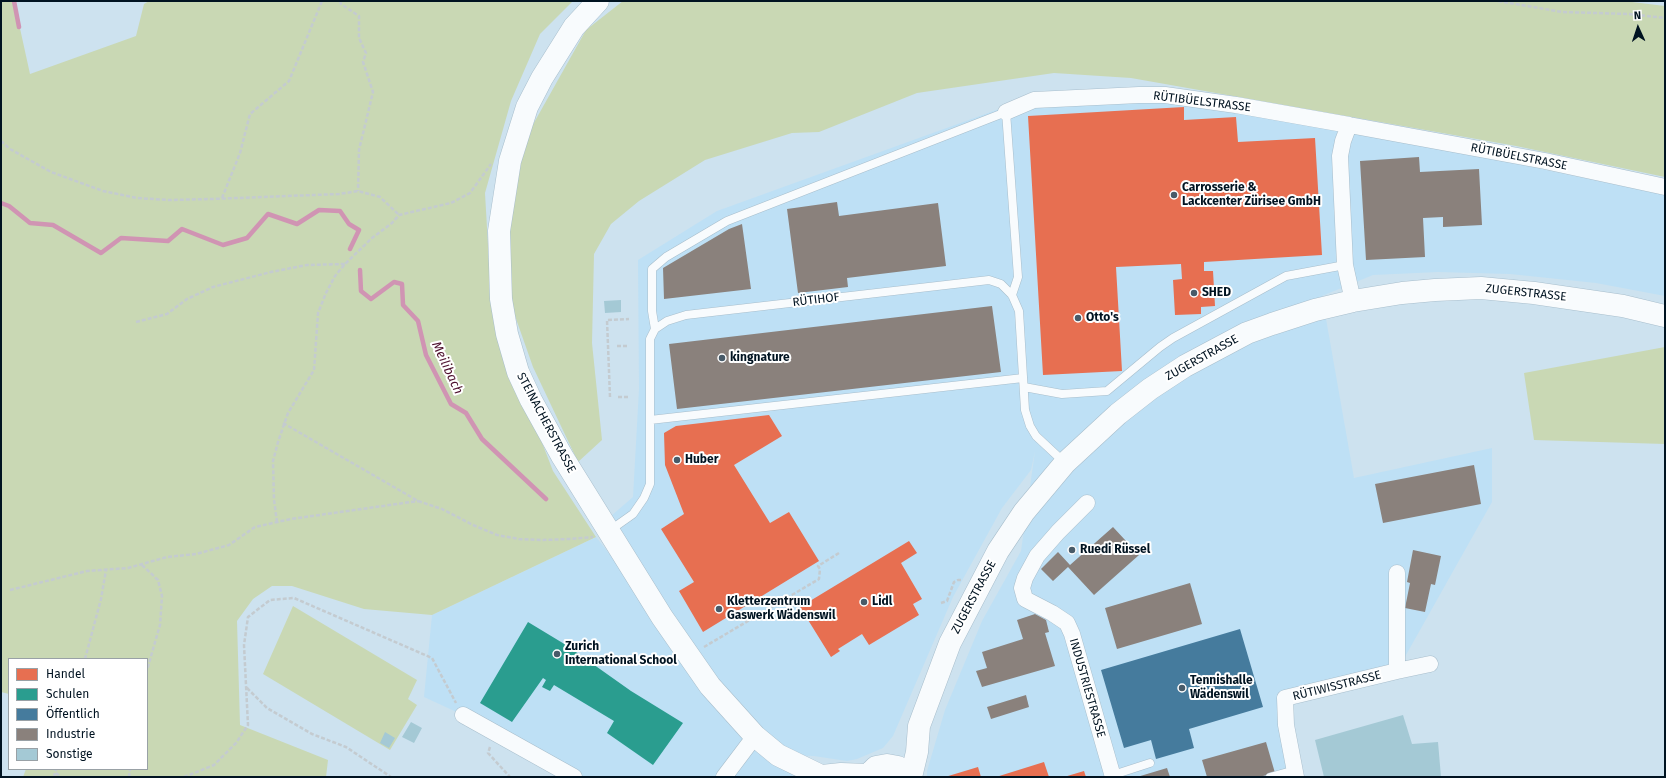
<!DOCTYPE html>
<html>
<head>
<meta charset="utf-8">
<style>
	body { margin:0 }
	#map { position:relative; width:1666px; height:778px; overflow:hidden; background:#cde2ef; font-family:"Fira Sans",sans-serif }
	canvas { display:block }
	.frame { position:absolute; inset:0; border:2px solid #001321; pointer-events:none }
	.legend { position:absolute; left:8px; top:658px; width:140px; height:112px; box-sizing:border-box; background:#fff; border:1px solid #99a1a6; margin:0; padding:5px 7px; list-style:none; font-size:12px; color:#001321 }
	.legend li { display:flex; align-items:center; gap:8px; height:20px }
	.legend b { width:20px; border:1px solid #99a1a6 }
	.north { position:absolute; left:1618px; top:8px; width:40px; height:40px; -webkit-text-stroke:3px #fff; paint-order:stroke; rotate:357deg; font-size:11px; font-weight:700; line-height:16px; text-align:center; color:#001321 }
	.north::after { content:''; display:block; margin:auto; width:14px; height:18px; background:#001321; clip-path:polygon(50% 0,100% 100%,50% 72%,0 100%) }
</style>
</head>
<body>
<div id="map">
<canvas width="1666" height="778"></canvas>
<div class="frame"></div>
<ul class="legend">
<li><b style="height:11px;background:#e76f51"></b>Handel</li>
<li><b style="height:11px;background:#2a9d8f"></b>Schulen</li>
<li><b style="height:11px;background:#457b9d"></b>Öffentlich</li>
<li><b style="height:11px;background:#8a817c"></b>Industrie</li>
<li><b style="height:11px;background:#a4c9d5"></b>Sonstige</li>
</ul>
<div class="north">N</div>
</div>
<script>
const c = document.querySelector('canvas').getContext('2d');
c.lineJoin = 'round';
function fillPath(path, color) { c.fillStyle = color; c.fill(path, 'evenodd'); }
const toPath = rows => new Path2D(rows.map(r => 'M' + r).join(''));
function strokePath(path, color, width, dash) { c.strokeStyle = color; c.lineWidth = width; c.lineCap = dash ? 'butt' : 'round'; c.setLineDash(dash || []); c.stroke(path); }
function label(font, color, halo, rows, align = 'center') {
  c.font = font + ' "Fira Sans",sans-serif'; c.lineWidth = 4; c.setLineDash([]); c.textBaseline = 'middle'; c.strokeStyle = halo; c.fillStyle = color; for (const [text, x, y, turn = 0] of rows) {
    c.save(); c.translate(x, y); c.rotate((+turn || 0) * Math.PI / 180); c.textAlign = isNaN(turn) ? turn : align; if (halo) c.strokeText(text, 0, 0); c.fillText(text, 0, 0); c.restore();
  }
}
fillPath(toPath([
	[1157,98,1341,127,1665,195,1665,296,1596,283,1510,274,1438,272,1373,275,1322,296,1354,478,1492,448,1492,502,1397,671,1285,698,1296,777,927,777,927,771,945,710,982,621,1021,551,1035,451,1031,470,1002,508,953,597,893,736,883,748,857,759,847,761,814,756,778,755,695,656,611,516,633,497,639,389,638,260,717,211,1013,104],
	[596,537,753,736,722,777,579,777,463,715,424,697,432,615],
	[756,739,794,777,726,777]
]), '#bee0f5');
fillPath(toPath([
	[1,1,14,1,30,74,136,36,144,4,149,1,573,1,540,34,511,101,485,193,490,280,515,373,553,471,596,537,432,615,364,609,292,586,272,586,253,599,237,621,240,725,328,760,326,777,23,777,26,769,147,769,147,659,9,659,9,694,1,692],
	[623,1,1624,1,1665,6,1665,177,1516,146,1131,78,1054,73,917,93,819,132,792,133,705,160,639,201,611,224,594,254,592,343,602,440,578,462,533,367,502,279,517,153,586,30],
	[1665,347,1665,444,1534,440,1524,373],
	[293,606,417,680,408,699,417,705,390,750,263,674]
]), '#c9d8b4');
fillPath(toPath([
	[1184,107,1184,120,1236,117,1238,142,1315,138,1322,255,1204,262,1204,271,1213,271,1215,306,1201,307,1201,314,1175,315,1173,280,1182,279,1181,264,1116,267,1122,371,1043,375,1028,116],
	[769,415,782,436,734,465,770,523,789,512,819,561,703,632,679,591,694,582,661,529,684,514,665,465,664,433,676,426],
	[909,541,917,553,901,563,922,599,913,604,919,615,869,645,862,634,838,649,840,651,831,657,800,607],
	[1044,762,1049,777,996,777],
	[978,767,981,777,945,777],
	[1084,771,1086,777,1064,777]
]), '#e76f51');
fillPath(toPath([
	[528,622,566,645,631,691,683,723,653,765,607,733,614,721,554,685,550,691,542,687,546,680,543,678,512,722,480,703]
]), '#2a9d8f');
fillPath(toPath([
	[1240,629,1263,707,1189,729,1194,748,1156,759,1151,740,1124,748,1101,670]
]), '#457b9d');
fillPath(toPath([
	[1419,157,1420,172,1479,169,1482,225,1443,227,1443,217,1423,218,1425,257,1366,260,1360,161],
	[837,202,839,216,938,203,946,266,847,278,848,287,798,293,787,209],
	[742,224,751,289,664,299,663,268,729,229],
	[992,306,1001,372,677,409,669,344],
	[1474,465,1481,504,1383,523,1375,484],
	[1113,527,1139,555,1094,595,1068,567,1053,581,1041,569,1058,552,1070,565],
	[1413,550,1441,556,1435,585,1431,584,1425,612,1405,608,1410,583,1407,582],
	[1190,583,1202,624,1117,649,1105,608],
	[1035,614,1046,620,1049,632,1045,633,1055,666,982,687,976,671,987,668,982,652,1023,639,1017,620],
	[1026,695,1029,707,991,719,987,707],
	[1266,742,1275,773,1259,777,1207,777,1202,760],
	[1167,768,1170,777,1137,777]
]), '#8a817c');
strokePath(toPath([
	[14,1,19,27],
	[1,203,9,206,30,223,53,225,101,253,121,238,168,241,182,229,223,245,247,238,268,214,297,224,319,210,340,211,349,224,359,230,350,249],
	[360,270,361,291,371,299,394,282,402,284,403,305,418,321,426,355,451,404,466,413,482,439,546,499]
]), '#d094b3', 4.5);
fillPath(toPath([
	[621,300,621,312,605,313,604,301],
	[1403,715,1412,744,1438,742,1441,777,1324,777,1315,740],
	[411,722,422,728,414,743,402,737],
	[385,732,395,738,389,748,380,743]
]), '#a4c9d5');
const lane = toPath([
	[655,329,652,311,652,269,666,257,727,221,1006,112,1018,277,1012,295],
	[1024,387,1062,394,1107,391,1160,347,1173,338,1286,276,1345,265],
	[650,420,1023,378],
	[609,531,633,514,644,498,650,484,650,339,655,329,667,321,686,315,989,280,1001,284,1012,295,1019,311,1025,410,1030,426,1036,436,1065,463],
	[1113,775,1150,763],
	[1270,777,1295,770]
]);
const street = toPath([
	[1006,112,1034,100,1139,95,1165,95,1236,105,1349,125],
	[1353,301,1345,265,1340,156,1343,141,1349,125,1545,161,1665,187],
	[1087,503,1058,532,1037,556,1025,578,1022,588,1025,599,1052,613,1067,623,1072,634,1113,777],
	[1397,671,1430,664],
	[463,715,574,777],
	[724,777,755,736],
	[1296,777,1286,725,1285,698,1397,671,1397,573]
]);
const secondary = toPath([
	[598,1,574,27,542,78,527,107,510,161,499,231,501,299,507,334,518,372,531,400,562,456,662,617,710,686,755,736,778,755,823,777],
	[822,776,841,774,867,775],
	[866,777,876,767,887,765,898,767,910,777],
	[911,777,917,752,919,726,950,643,998,551,1024,512,1065,463,1118,414,1150,389,1185,366,1247,333,1272,324,1315,310,1353,301,1402,293,1435,290,1481,288,1534,293,1623,306,1665,316]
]);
strokePath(lane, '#a8becc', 9);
strokePath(street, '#a8becc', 17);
strokePath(secondary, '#a8becc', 23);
strokePath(toPath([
	[340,1,341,4,359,16,359,38,366,53,363,62,373,92,359,150,358,191],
	[1498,1,1562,12,1629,14,1665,18],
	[1,141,10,149,51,172,103,191,137,198,169,200,211,199,339,194,358,191,380,197,399,215],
	[222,198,240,153,250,114,289,81,322,1],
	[136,322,167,314,187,299,213,287,271,272,307,265,345,264],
	[617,346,629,346],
	[610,397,607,320,629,319],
	[618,397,630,397],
	[283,423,418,501,442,509,473,525,497,535,519,539,543,540,569,539,593,537],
	[277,522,274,500,273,461,278,442,288,413,314,370,318,313,326,293,335,276,345,264,372,238,392,223,399,215,451,203,470,193,491,164],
	[142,565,158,580,162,596,160,625,147,670],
	[10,590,87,571,128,568,167,557,196,554,229,545,255,527,291,519,418,501],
	[941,603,947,601,954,582,958,580,963,580],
	[704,647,819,579,820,569,818,566,839,553],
	[85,659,101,599,106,570],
	[247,688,267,708,312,734,346,747,391,777],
	[490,747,488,753,510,777],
	[56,773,61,777],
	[54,777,56,769],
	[129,777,130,769],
	[184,777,214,765,236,743,248,725,244,645,248,617,270,600,294,598,432,658,456,703]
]), '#c4cbd0', 2.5, [4, 2]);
strokePath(lane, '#f8fbfd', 8);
strokePath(street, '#f8fbfd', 16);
strokePath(secondary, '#f8fbfd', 22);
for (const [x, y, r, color] of [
	[1174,195,4,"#485b69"],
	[1194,293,4,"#485b69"],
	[1078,318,4,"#485b69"],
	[722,358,4,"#485b69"],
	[677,460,4,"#485b69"],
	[1072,550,4,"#485b69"],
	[864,602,4,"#485b69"],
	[719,609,4,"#485b69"],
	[557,654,4,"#485b69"],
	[1182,688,4,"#485b69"]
]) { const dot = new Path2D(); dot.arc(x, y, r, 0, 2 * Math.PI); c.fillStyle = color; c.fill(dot); strokePath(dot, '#fff', 1.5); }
label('12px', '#001321', '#fff', [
	["RÜTIBÜELSTRASSE",1202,102,7],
	["RÜTIBÜELSTRASSE",1519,157,11],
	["ZUGERSTRASSE",1526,293,6],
	["RÜTIHOF",816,300,-7],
	["ZUGERSTRASSE",1202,358,-29],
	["STEINACHERSTRASSE",546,423,62],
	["ZUGERSTRASSE",974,597,-62],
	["RÜTIWISSTRASSE",1337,686,-14],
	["INDUSTRIESTRASSE",1087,688,74]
]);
label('bold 12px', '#001321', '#fff', [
	["Carrosserie &",1182,188],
	["Lackcenter Zürisee GmbH",1182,202],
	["SHED",1202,293],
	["Otto's",1086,318],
	["kingnature",730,358],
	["Huber",685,460],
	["Ruedi Rüssel",1080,550],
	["Kletterzentrum",727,602],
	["Gaswerk Wädenswil",727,616],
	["Lidl",872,602],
	["Zurich",565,647],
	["International School",565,661],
	["Tennishalle",1190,681],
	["Wädenswil",1190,695]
], 'left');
label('italic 13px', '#4d102e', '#fff', [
	["Meilibach",447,368,65]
]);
</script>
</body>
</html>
